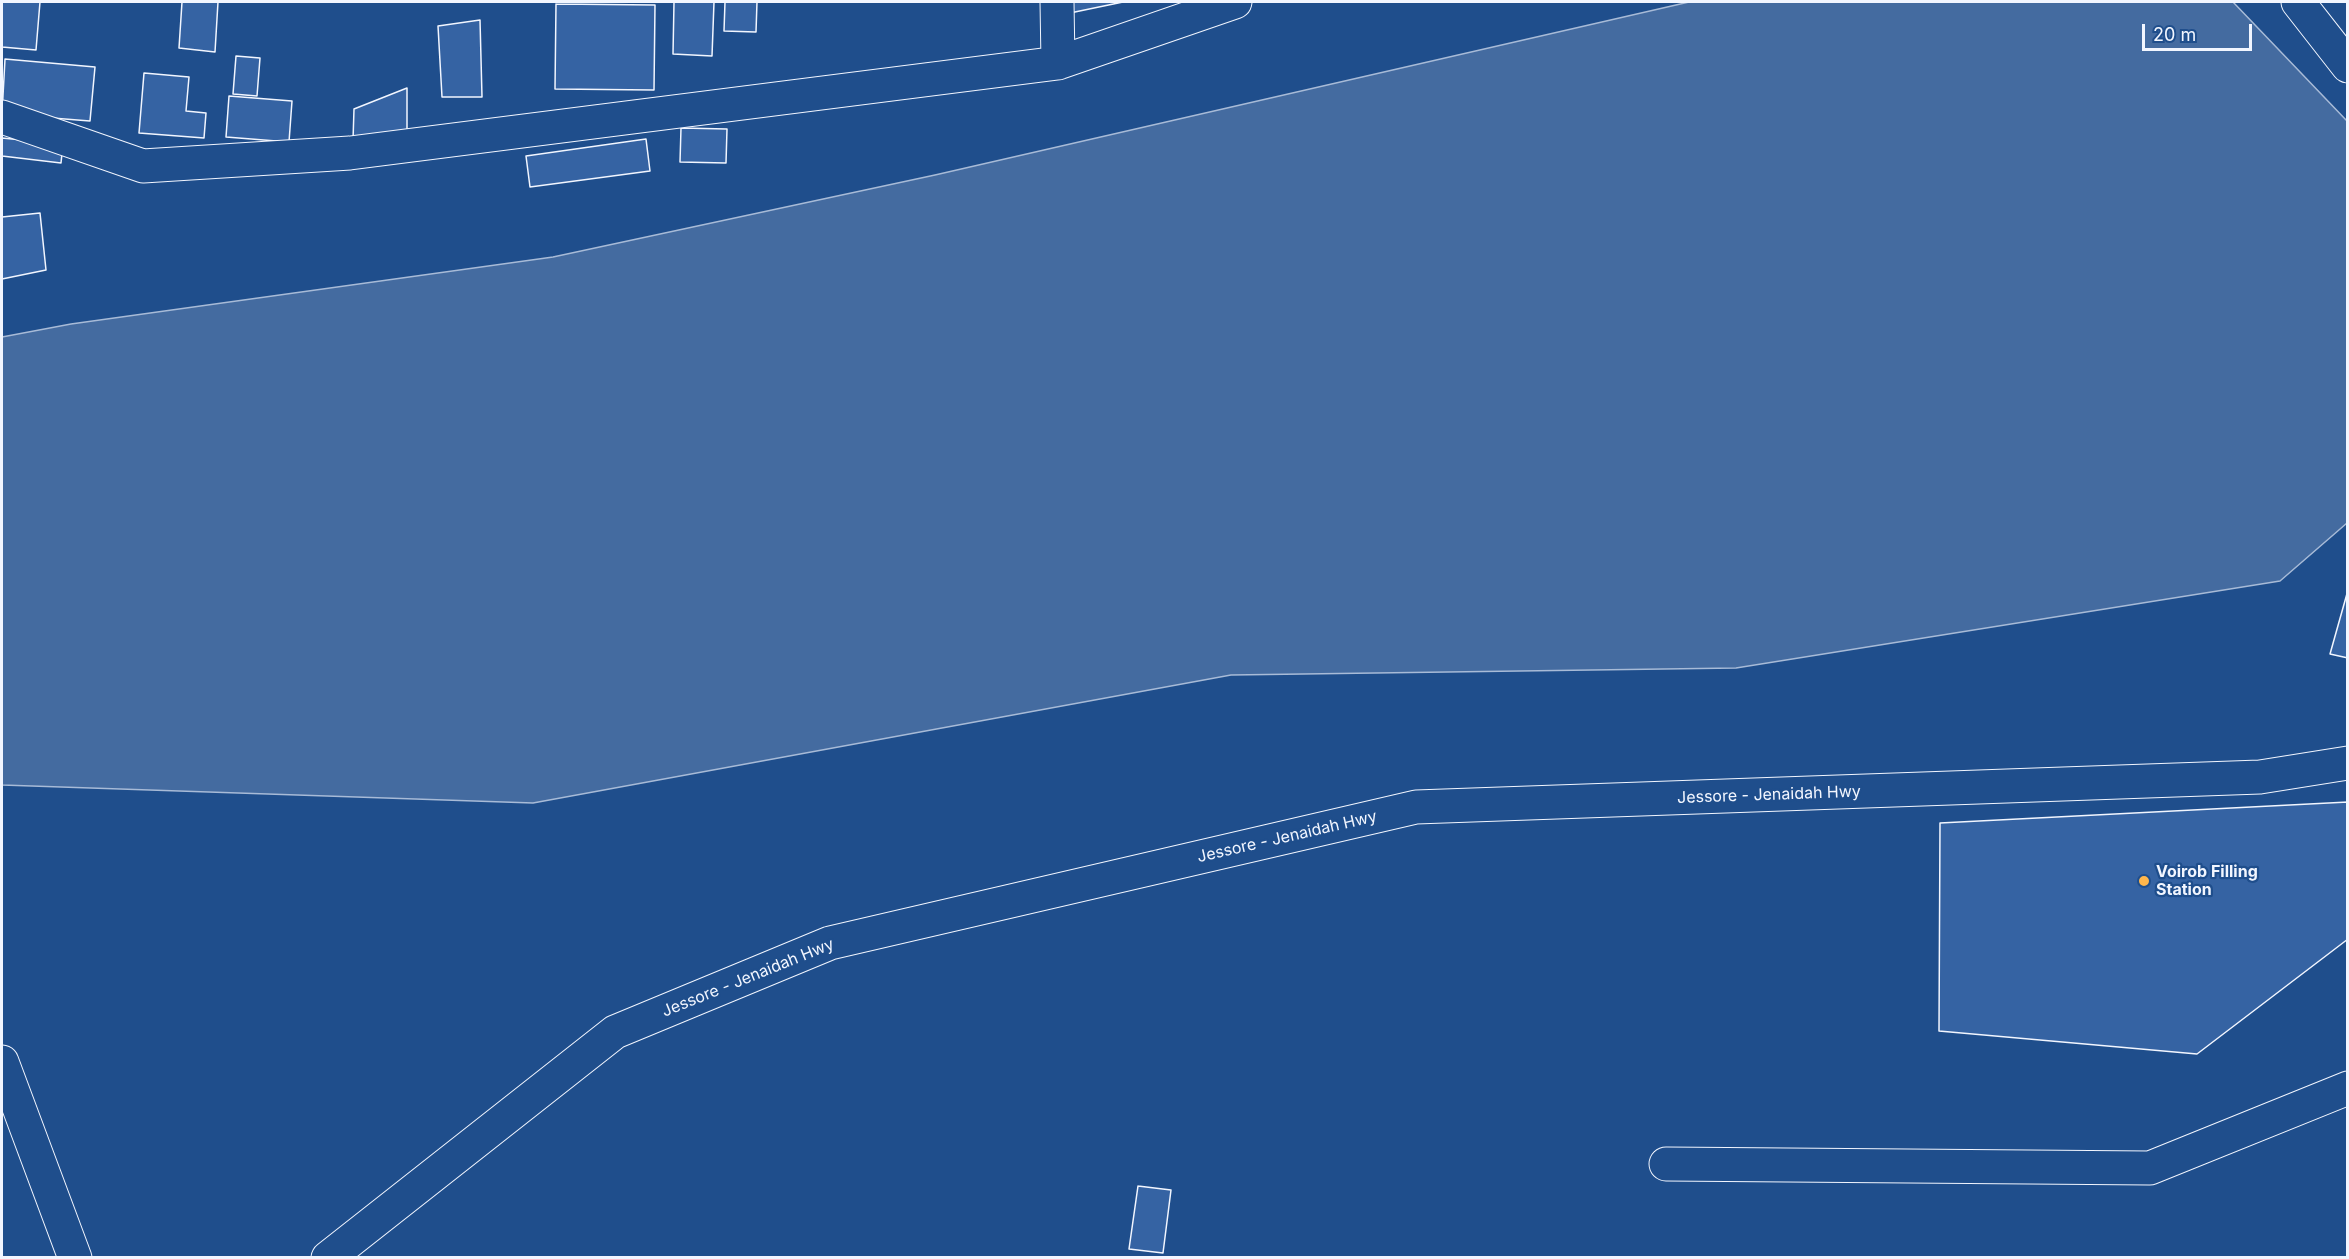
<!DOCTYPE html>
<html>
<head>
<meta charset="utf-8">
<style>
	body { margin:0 }
	#map { position:relative; width:2349px; height:1259px; overflow:hidden; background:#1f4e8c; font-family:Inter,sans-serif }
	canvas { display:block }
	.frame { position:absolute; inset:0; border:3px solid #f2f6ff; pointer-events:none }
	.scale { position:absolute; left:2142px; top:24px; width:110px; height:27px; box-sizing:border-box; border:3px solid #f2f6ff; border-top:0; padding-left:8px; font-size:18px; line-height:21px; white-space:nowrap; color:#f2f6ff; -webkit-text-stroke:4px #1f4e8c; paint-order:stroke }
</style>
</head>
<body>
<div id="map">
<canvas width="2349" height="1259"></canvas>
<div class="frame"></div>
<div class="scale">20 m</div>
</div>
<script>
const c = document.querySelector('canvas').getContext('2d');
c.lineJoin = 'round';
function fillPath(path, color) { c.fillStyle = color; c.fill(path, 'evenodd'); }
const toPath = rows => new Path2D(rows.map(r => 'M' + r).join(''));
function strokePath(path, color, width, dash) { c.strokeStyle = color; c.lineWidth = width; c.lineCap = dash ? 'butt' : 'round'; c.setLineDash(dash || []); c.stroke(path); }
function label(font, color, halo, rows, align = 'center') {
  c.font = font + ' Inter,sans-serif'; c.lineWidth = 4.5; c.setLineDash([]); c.textBaseline = 'middle'; c.strokeStyle = halo; c.fillStyle = color; for (const [text, x, y, turn = 0] of rows) {
    c.save(); c.translate(x, y); c.rotate((+turn || 0) * Math.PI / 180); c.textAlign = isNaN(turn) ? turn : align; if (halo) c.strokeText(text, 0, 0); c.fillText(text, 0, 0); c.restore();
  }
}
const water = toPath([
	[1689,2,2233,2,2347,121,2347,523,2280,581,1736,668,1231,675,533,803,2,785,2,337,71,324,553,257,935,175,1689,2]
]);
fillPath(water, '#446ba0');
strokePath(water, '#a8bbd7', 1.5);
const building = toPath([
	[2,2,40,2,36,50,2,47,2,2],
	[182,2,218,2,215,52,179,48,182,2],
	[674,2,714,2,712,56,673,54,674,2],
	[725,2,757,2,756,32,724,31,725,2],
	[1067,2,1123,2,1070,13,1067,2],
	[556,4,655,5,654,90,555,89,556,4],
	[480,20,482,97,442,97,438,26,480,20],
	[236,56,260,58,257,96,233,94,236,56],
	[5,59,95,67,90,121,2,114,5,59],
	[144,73,189,77,186,111,206,113,204,138,139,133,144,73],
	[407,88,407,130,353,140,354,109,407,88],
	[229,96,292,101,289,142,226,137,229,96],
	[681,128,727,129,726,163,680,162,681,128],
	[2,138,63,144,61,163,2,156,2,138],
	[646,139,650,171,530,187,526,156,646,139],
	[40,213,46,270,2,279,2,217,40,213],
	[2348,590,2348,658,2330,654,2348,590],
	[2348,802,2348,939,2197,1054,1939,1031,1940,823,2348,802],
	[1138,1186,1171,1190,1163,1253,1129,1249,1138,1186]
]);
fillPath(building, '#3563a3');
strokePath(building, '#f2f6ff', 1.5);
const minor = toPath([
	[1057,2,1058,63],
	[2298,2,2348,66],
	[2,117,143,166,350,153,1058,63,1235,2],
	[2,1062,75,1258],
	[1666,1164,2150,1168,2348,1088]
]);
const highway = toPath([
	[328,1258,615,1032,830,943,1416,807,2260,777,2348,763]
]);
strokePath(minor, '#f2f6ff', 35);
strokePath(highway, '#f2f6ff', 35);
strokePath(minor, '#1f4e8c', 33);
strokePath(highway, '#1f4e8c', 33);
for (const [x, y, r, color] of [
	[2144,881,6,"#ffb74d"]
]) { const dot = new Path2D(); dot.arc(x, y, r, 0, 2 * Math.PI); c.fillStyle = color; c.fill(dot); strokePath(dot, '#1f4e8c', 2); }
label('16px', '#f2f6ff', '#1f4e8c', [
	["Jessore - Jenaidah Hwy",1769,795,-2],
	["Jessore - Jenaidah Hwy",1287,837,-13],
	["Jessore - Jenaidah Hwy",748,978,-22]
]);
label('bold 16px', '#f2f6ff', '#1f4e8c', [
	["Voirob Filling",2156,872],
	["Station",2156,890]
], 'left');
</script>
</body>
</html>
